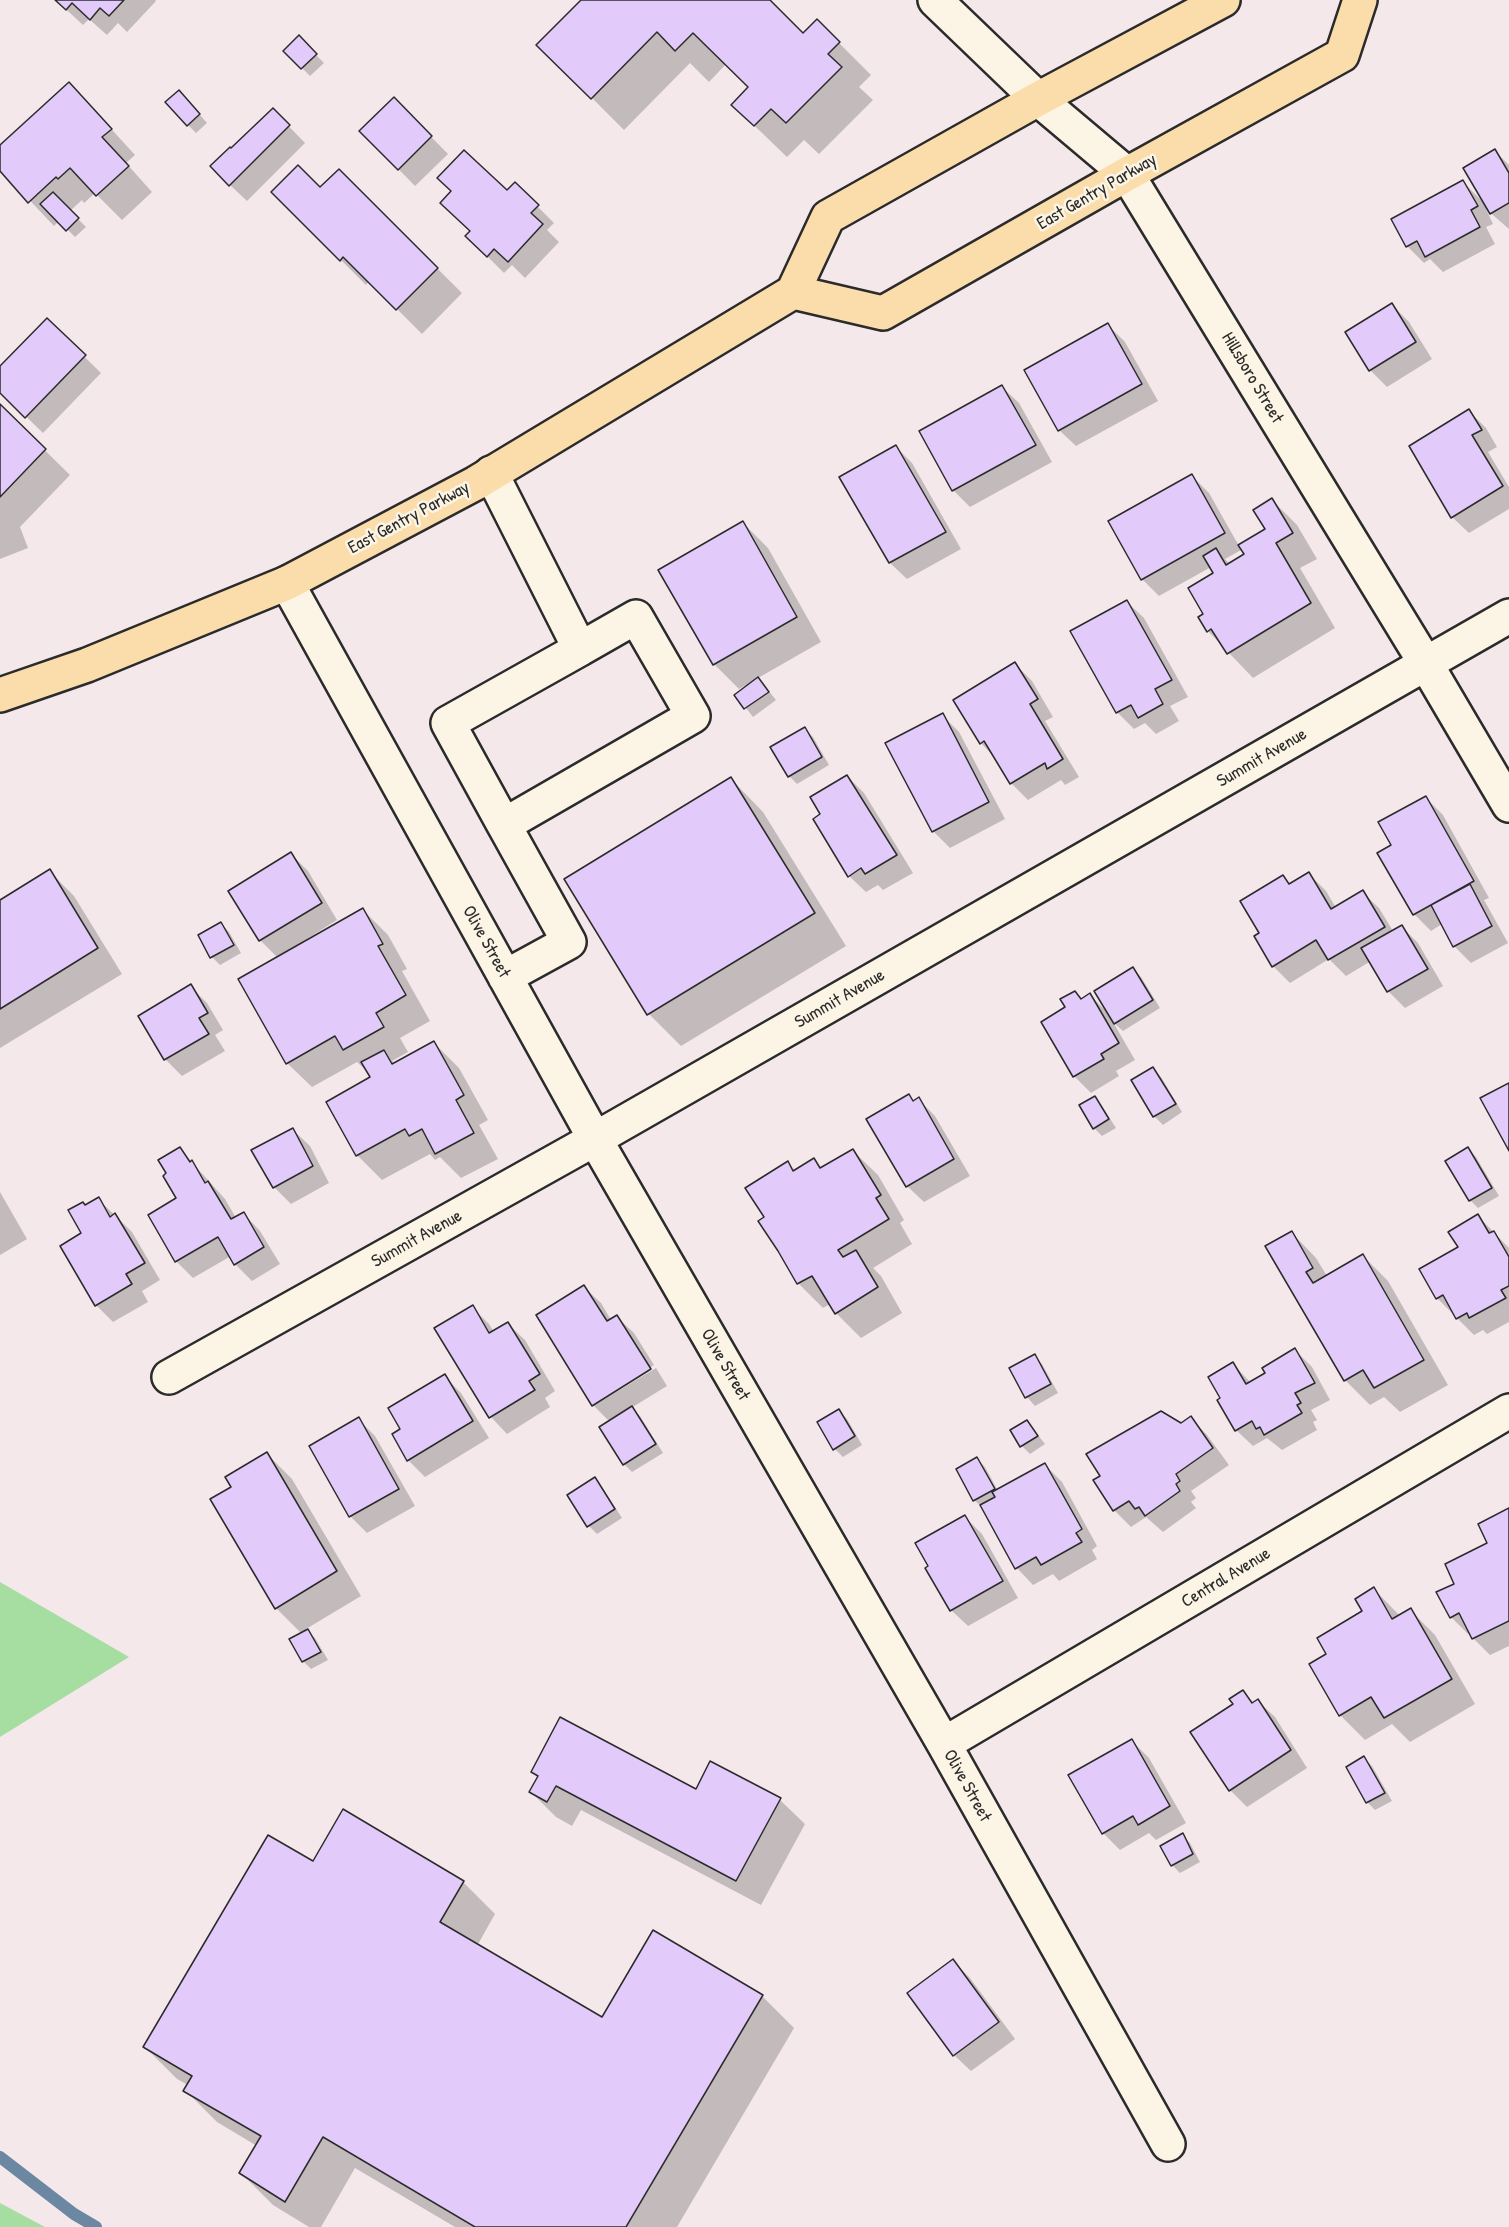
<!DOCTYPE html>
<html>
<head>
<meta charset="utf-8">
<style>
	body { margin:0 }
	canvas { display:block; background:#f4e8eb }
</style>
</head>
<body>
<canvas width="1509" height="2227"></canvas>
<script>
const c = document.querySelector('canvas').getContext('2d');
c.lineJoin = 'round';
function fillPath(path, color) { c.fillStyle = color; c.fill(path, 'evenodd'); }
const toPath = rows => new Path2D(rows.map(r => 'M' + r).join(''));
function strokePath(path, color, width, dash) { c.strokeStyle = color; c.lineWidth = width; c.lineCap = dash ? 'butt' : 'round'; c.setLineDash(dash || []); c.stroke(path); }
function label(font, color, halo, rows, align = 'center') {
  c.font = font + ' "Patrick Hand",sans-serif'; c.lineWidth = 5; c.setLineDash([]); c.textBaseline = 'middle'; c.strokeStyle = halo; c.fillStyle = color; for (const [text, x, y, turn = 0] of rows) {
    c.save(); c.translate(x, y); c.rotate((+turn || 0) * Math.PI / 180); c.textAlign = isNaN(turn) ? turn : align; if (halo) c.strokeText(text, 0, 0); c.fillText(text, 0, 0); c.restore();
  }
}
fillPath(toPath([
	[0,1582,129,1657,0,1737],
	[0,2203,45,2227,0,2227]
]), '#a6dea2');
fillPath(toPath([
	[56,0,155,0,156,1,127,32,118,23,107,35,89,19,83,25],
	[583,0,768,0,803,35,839,43,871,75,859,87,873,100,819,154,804,140,787,157,733,105,750,87,726,64,709,82,690,63,624,130,539,45],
	[299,38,324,63,310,76,285,51],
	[394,99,448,154,415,186,361,131],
	[187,100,207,123,196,133,188,125],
	[93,109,135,155,126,163,152,192,122,220,95,193,84,203,82,200,70,211,86,227,75,237,59,221,54,226,0,169,0,148],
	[273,110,305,143,247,201,230,185,231,150],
	[1495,151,1509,165,1509,229,1486,209,1493,224,1486,227,1495,244,1443,272,1430,259,1424,263,1407,246,1463,182,1483,202],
	[339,171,462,293,422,334,369,281,366,285,273,192,320,189],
	[515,184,554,223,547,230,559,242,525,278,512,265,504,273,467,236],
	[1392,305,1409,322,1432,359,1387,387,1370,370],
	[47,320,101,373,43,433,0,391,0,368],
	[1108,325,1125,342,1158,401,1076,446,1059,430],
	[1002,387,1019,403,1052,462,970,507,953,490,921,432],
	[0,406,70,475,20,527,28,548,0,559],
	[1469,411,1486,428,1497,447,1488,452,1509,487,1509,509,1469,533,1452,517],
	[896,447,912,463,961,549,907,579,890,563,842,477],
	[1192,476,1209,493,1239,546,1267,530,1272,500,1297,525,1317,559,1300,568,1335,628,1253,678,1208,631,1200,617,1205,614,1215,573,1211,567,1159,596,1142,579],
	[1243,549,1246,555,1230,564,1225,559],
	[743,523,768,548,821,642,758,678,776,700,753,717,736,695,747,687,746,685,739,689,714,664],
	[1127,602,1144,618,1188,697,1170,706,1179,721,1156,734,1145,723,1134,729,1117,712],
	[1015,664,1032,681,1053,717,1045,721,1079,777,1065,785,1061,780,1028,800,1011,783,997,760,981,743],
	[942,715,959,732,1005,819,950,848,933,831],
	[805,729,813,737,829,765,797,784,789,776],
	[847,776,864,793,913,873,883,890,878,885,866,892,849,876,823,815],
	[731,779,763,812,846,946,681,1046,649,1014],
	[1426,798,1443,815,1489,898,1484,900,1508,943,1471,963,1454,946,1442,924,1431,931,1414,914,1393,846],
	[291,854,308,871,337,920,297,945,298,947,363,910,388,935,407,969,402,971,430,1021,400,1038,408,1052,392,1061,396,1064,434,1043,459,1068,488,1120,479,1125,498,1159,461,1178,440,1157,435,1160,430,1154,382,1180,357,1155,328,1103,372,1078,370,1074,357,1062,312,1087,287,1063,278,958,260,940],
	[49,871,74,896,122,974,0,1048,0,901],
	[1309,874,1326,891,1336,908,1362,892,1379,908,1393,931,1401,926,1418,943,1443,986,1405,1008,1388,991,1371,961,1346,976,1329,959,1290,983,1273,966,1261,934,1283,877,1291,885],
	[221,923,229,932,241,953,220,965,212,957],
	[1133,969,1141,977,1160,1008,1123,1031,1113,1022,1135,1060,1116,1071,1119,1076,1091,1093,1074,1076,1043,1023,1068,1008,1075,992,1082,999,1090,995,1107,1012],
	[190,986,207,1003,223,1030,215,1035,225,1051,182,1076,165,1059,140,1016],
	[1153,1069,1161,1077,1182,1112,1163,1125,1155,1117,1133,1081],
	[909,1096,914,1101,918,1099,935,1116,970,1176,924,1202,907,1186],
	[1094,1098,1102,1106,1116,1128,1102,1136,1094,1128],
	[293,1130,310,1146,329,1183,291,1204,274,1187],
	[180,1149,225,1199,236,1218,244,1214,260,1231,280,1264,252,1281,235,1264,231,1256,193,1278,176,1261],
	[1468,1149,1476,1157,1499,1196,1478,1208,1470,1200,1447,1161],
	[853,1151,878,1175,904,1220,900,1223,912,1244,873,1268,881,1276,902,1313,861,1338,836,1313,830,1304,823,1308,798,1283,766,1218,788,1163,796,1171,814,1160,822,1169],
	[0,1192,27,1239,0,1255],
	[98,1199,132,1232,160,1280,142,1291,148,1302,113,1322,96,1305,62,1247,83,1234,85,1207],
	[1478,1216,1509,1248,1509,1322,1487,1334,1483,1330,1474,1335,1437,1298,1460,1248],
	[1292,1233,1316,1258,1327,1276,1363,1256,1388,1281,1448,1385,1400,1412,1384,1397,1370,1405,1345,1380],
	[584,1287,601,1303,611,1320,617,1317,634,1333,654,1365,595,1402,595,1405,656,1368,667,1386,631,1408,640,1416,663,1453,632,1472,624,1464,610,1422,593,1405],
	[472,1307,489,1324,494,1332,508,1324,525,1340,555,1391,545,1398,550,1407,507,1434,491,1417,436,1328],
	[1295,1350,1312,1367,1330,1400,1311,1410,1317,1420,1313,1422,1317,1430,1282,1450,1267,1438,1253,1446,1236,1430,1233,1364,1251,1383,1267,1374],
	[1034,1356,1042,1364,1058,1393,1035,1406,1027,1397,1011,1368],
	[444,1376,461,1393,489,1438,425,1477,408,1460,403,1430],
	[839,1411,847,1419,862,1445,843,1457,835,1449],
	[1191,1418,1207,1435,1229,1465,1191,1491,1196,1498,1191,1502,1196,1508,1163,1532,1146,1517,1131,1527,1114,1510,1096,1480],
	[358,1419,375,1436,415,1506,367,1533,350,1516,311,1446],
	[1027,1421,1045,1444,1030,1454,1022,1446,1012,1431],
	[267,1454,292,1479,361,1596,306,1629,315,1638,328,1660,311,1669,303,1661,291,1640,302,1634,276,1608,233,1487],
	[977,1459,985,1467,998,1491,1045,1465,1062,1482,1097,1546,1092,1550,1097,1559,1059,1581,1053,1574,1033,1585,1017,1568,983,1508,974,1500],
	[594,1479,602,1487,622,1518,597,1534,589,1526,569,1495],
	[1509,1510,1509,1646,1490,1655,1473,1638,1470,1633,1468,1634,1451,1617,1456,1584,1489,1543],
	[965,1517,982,1534,1018,1598,968,1626,951,1610,930,1566],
	[1374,1589,1400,1616,1410,1610,1435,1635,1475,1704,1410,1742,1392,1724,1365,1740,1340,1715,1328,1655,1364,1612],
	[1243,1692,1254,1703,1258,1701,1275,1717,1307,1768,1247,1807,1230,1790,1235,1705],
	[1132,1741,1149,1758,1186,1823,1156,1840,1149,1833,1120,1850,1103,1833],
	[1364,1758,1372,1766,1392,1801,1375,1810,1367,1802],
	[533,1772,780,1800,805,1824,761,1905,581,1810,572,1826,556,1817,531,1792,539,1778],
	[1182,1835,1190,1843,1200,1862,1180,1873,1172,1865],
	[313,1863,463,1882,495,1914,477,1946,602,2019,762,1996,794,2028,677,2227,455,2227,355,2168,321,2227,309,2227,273,2205,241,2173,257,2146,217,2122,185,2090,188,2085,177,2079,145,2047],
	[953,1961,970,1978,1015,2039,971,2071,954,2055]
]), '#0003');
strokePath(toPath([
	[0,2157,74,2214,96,2227]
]), '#6b87a1', 12);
const building = toPath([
	[55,0,124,0,109,16,100,8,90,20,72,3,66,10,55,0],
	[581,0,770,0,803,33,817,19,840,42,828,54,842,67,786,123,771,109,754,126,731,105,748,87,693,33,675,51,657,32,591,99,536,45,581,0],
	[299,35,317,54,301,69,283,51,299,35],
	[69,82,112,129,102,137,129,166,96,196,70,168,58,179,56,177,28,203,0,171,0,145,69,82],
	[179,90,200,114,187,126,165,102,179,90],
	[394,97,432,136,398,170,359,131,394,97],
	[273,108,290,125,229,186,210,166,230,147,231,148,273,108],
	[1495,149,1509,173,1509,203,1490,214,1463,168,1495,149],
	[464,150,507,190,515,182,539,205,531,213,543,224,508,262,494,249,487,257,465,236,470,231,440,203,451,191,437,178,464,150],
	[298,165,320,187,339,169,438,268,396,310,343,257,340,261,271,192,298,165],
	[1463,180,1478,206,1471,210,1480,227,1425,257,1417,241,1406,247,1391,219,1463,180],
	[53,192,79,218,66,231,40,204,53,192],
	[1392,303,1416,342,1369,371,1345,332,1392,303],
	[47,318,86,355,25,418,0,393,0,366,47,318],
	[1108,323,1142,384,1058,431,1024,370,1108,323],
	[1002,385,1036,445,952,491,919,431,1002,385],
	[0,404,46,449,0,497,0,404],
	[1469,409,1482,430,1472,435,1503,486,1451,518,1409,446,1469,409],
	[896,445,946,532,889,563,839,477,896,445],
	[1192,474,1225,533,1141,580,1108,521,1192,474],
	[1272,498,1293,533,1276,543,1311,603,1227,654,1211,629,1207,632,1198,617,1203,614,1188,588,1213,573,1203,556,1216,548,1226,565,1244,554,1238,545,1265,529,1253,510,1272,498],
	[743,521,797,617,713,665,658,570,743,521],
	[1127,600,1172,680,1155,689,1163,704,1138,718,1131,705,1116,713,1070,631,1127,600],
	[1015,662,1038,699,1030,704,1063,759,1047,769,1045,763,1010,784,984,741,980,744,953,700,1015,662],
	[758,677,769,692,744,709,734,695,758,677],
	[943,713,989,802,932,832,885,743,943,713],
	[805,727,822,757,788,777,770,747,805,727],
	[847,775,897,855,865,874,861,868,848,877,813,819,820,814,810,797,847,775],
	[731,777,815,913,647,1015,564,879,731,777],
	[1426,796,1474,881,1413,915,1377,853,1391,845,1378,822,1426,796],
	[291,852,322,903,259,941,228,891,291,852],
	[50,869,98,948,0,1009,0,900,50,869],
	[1309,872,1331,909,1363,890,1385,927,1328,960,1316,940,1272,967,1254,936,1259,933,1240,901,1283,875,1289,884,1309,872],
	[1470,884,1492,926,1453,947,1431,905,1470,884],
	[363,908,383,944,378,946,406,995,376,1013,384,1027,343,1050,335,1036,286,1064,238,979,363,908],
	[221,922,234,945,210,958,198,935,221,922],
	[1402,925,1428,969,1387,992,1361,948,1402,925],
	[1133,967,1153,1000,1114,1024,1094,991,1133,967],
	[191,984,208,1013,199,1018,209,1034,164,1060,138,1016,191,984],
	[1075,991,1081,999,1090,993,1119,1043,1101,1054,1104,1059,1073,1077,1041,1022,1065,1007,1060,999,1075,991],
	[434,1041,464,1095,456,1100,474,1133,435,1154,422,1129,409,1136,405,1129,356,1156,326,1102,370,1077,361,1062,384,1050,392,1064,434,1041],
	[1153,1067,1176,1104,1153,1117,1131,1080,1153,1067],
	[1509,1083,1509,1151,1480,1098,1509,1083],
	[909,1094,913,1101,919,1097,954,1159,906,1187,866,1119,909,1094],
	[1095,1096,1109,1119,1093,1129,1079,1105,1095,1096],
	[293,1128,313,1166,273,1188,251,1150,293,1128],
	[180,1147,190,1162,192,1160,205,1183,208,1181,231,1219,244,1212,264,1247,234,1265,218,1237,175,1262,148,1215,176,1198,163,1176,166,1173,158,1160,180,1147],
	[1468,1147,1492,1188,1469,1201,1445,1161,1468,1147],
	[853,1149,881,1195,876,1198,889,1219,838,1250,843,1257,856,1250,878,1287,835,1314,812,1276,797,1284,778,1251,758,1221,764,1217,745,1188,788,1161,793,1171,814,1158,820,1168,853,1149],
	[99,1197,110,1217,115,1213,145,1263,126,1274,132,1284,95,1306,60,1246,81,1233,68,1210,83,1202,85,1205,99,1197],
	[1478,1214,1489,1233,1494,1231,1509,1257,1509,1286,1501,1290,1506,1298,1469,1318,1467,1313,1456,1319,1443,1295,1436,1299,1419,1269,1458,1247,1448,1232,1478,1214],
	[1292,1231,1313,1268,1306,1272,1313,1283,1363,1254,1424,1360,1374,1388,1363,1370,1344,1381,1265,1246,1292,1231],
	[584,1285,607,1321,617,1315,651,1369,592,1406,536,1315,584,1285],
	[473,1305,489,1333,508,1322,540,1374,529,1381,535,1390,489,1418,434,1328,473,1305],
	[1295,1348,1315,1383,1295,1393,1301,1403,1297,1405,1302,1413,1264,1435,1260,1427,1256,1429,1252,1421,1235,1431,1217,1400,1220,1398,1208,1377,1233,1362,1246,1384,1265,1373,1262,1368,1295,1348],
	[1035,1354,1051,1384,1025,1398,1009,1368,1035,1354],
	[445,1374,473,1421,407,1461,392,1434,400,1429,388,1408,445,1374],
	[632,1406,656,1444,623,1465,599,1427,632,1406],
	[839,1409,855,1436,833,1450,817,1422,839,1409],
	[1161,1411,1181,1423,1191,1416,1213,1448,1176,1474,1180,1481,1176,1484,1180,1491,1145,1516,1139,1507,1135,1509,1129,1501,1113,1511,1093,1480,1100,1476,1086,1454,1161,1411],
	[359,1417,399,1489,349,1517,309,1446,359,1417],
	[1027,1420,1038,1436,1020,1447,1010,1430,1027,1420],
	[267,1452,337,1571,275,1609,210,1499,231,1487,225,1477,267,1452],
	[977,1457,995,1489,973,1501,956,1469,977,1457],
	[1045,1463,1082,1529,1076,1533,1082,1542,1041,1565,1036,1557,1015,1569,980,1505,995,1497,992,1492,1045,1463],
	[595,1477,615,1509,587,1527,567,1495,595,1477],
	[1509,1508,1509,1621,1472,1639,1459,1613,1450,1618,1436,1592,1454,1584,1445,1564,1487,1543,1478,1524,1509,1508],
	[965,1515,1003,1581,950,1611,925,1568,928,1566,915,1543,965,1515],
	[1374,1587,1392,1619,1411,1608,1452,1679,1384,1718,1371,1697,1339,1716,1309,1664,1326,1654,1317,1638,1362,1611,1355,1599,1374,1587],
	[308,1629,321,1652,302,1662,289,1639,308,1629],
	[1243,1690,1252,1703,1258,1699,1291,1750,1229,1791,1190,1732,1233,1704,1229,1699,1243,1690],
	[560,1717,696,1789,710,1761,781,1798,736,1881,556,1786,547,1802,529,1792,538,1776,531,1772,560,1717],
	[1132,1739,1170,1806,1138,1825,1133,1816,1102,1834,1068,1775,1132,1739],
	[1364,1756,1385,1793,1366,1803,1346,1767,1364,1756],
	[343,1809,464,1881,440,1922,602,2017,653,1930,763,1995,626,2227,475,2227,323,2137,285,2202,239,2173,261,2136,183,2091,192,2076,143,2047,268,1835,313,1861,343,1809],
	[1183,1833,1193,1854,1171,1866,1160,1846,1183,1833],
	[953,1959,999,2022,953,2056,907,1993,953,1959]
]);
fillPath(building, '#e2cafa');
strokePath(building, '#2b2b2b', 1.5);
const minor = toPath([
	[935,0,1038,99,1127,174,1426,664,1509,805],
	[491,473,580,649,636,617,693,716,504,825,448,723,580,649],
	[287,583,595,1139,944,1744,1168,2144],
	[504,825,569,942,505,977],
	[169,1377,595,1139,1509,616],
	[944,1744,1509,1411]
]);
const major = toPath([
	[793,292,883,313,1127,174,1342,55,1360,0],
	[0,695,87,665,287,583,476,483,793,292,828,217,1038,99,1223,0]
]);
strokePath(minor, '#2b2b2b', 38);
strokePath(major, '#2b2b2b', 38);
strokePath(minor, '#fcf5e5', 33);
strokePath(major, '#fbddab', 33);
label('18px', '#2b2b2b', '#fcf5e5', [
	["East Gentry Parkway",1097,192,-30],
	["Hillsboro Street",1252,378,59],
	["East Gentry Parkway",409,518,-28],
	["Summit Avenue",1262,758,-30],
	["Olive Street",486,942,61],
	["Summit Avenue",840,999,-30],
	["Summit Avenue",417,1239,-29],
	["Olive Street",725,1365,60],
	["Central Avenue",1226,1578,-31],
	["Olive Street",967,1786,61]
]);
</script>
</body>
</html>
